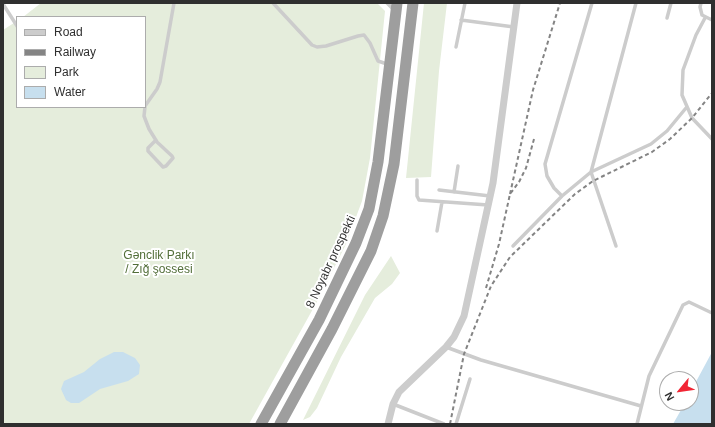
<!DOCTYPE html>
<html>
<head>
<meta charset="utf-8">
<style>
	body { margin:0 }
	#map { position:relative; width:715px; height:427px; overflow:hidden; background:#fff; font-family:Helvetica,sans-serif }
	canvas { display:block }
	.frame { position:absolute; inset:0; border:4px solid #2f2f2f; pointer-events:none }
	.legend { position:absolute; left:16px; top:16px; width:130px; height:92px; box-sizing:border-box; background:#fff; border:1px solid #acacac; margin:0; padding:5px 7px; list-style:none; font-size:12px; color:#2f2f2f }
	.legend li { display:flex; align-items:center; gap:8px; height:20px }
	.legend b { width:20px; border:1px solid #acacac }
	.north { position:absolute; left:659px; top:371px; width:40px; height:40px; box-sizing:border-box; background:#fff; border:1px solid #acacac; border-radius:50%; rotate:241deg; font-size:11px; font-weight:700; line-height:16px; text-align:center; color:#2f2f2f }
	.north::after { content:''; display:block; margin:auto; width:14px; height:18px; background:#f12635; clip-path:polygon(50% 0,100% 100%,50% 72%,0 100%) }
</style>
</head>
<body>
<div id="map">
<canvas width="715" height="427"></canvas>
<div class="frame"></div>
<ul class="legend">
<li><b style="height:5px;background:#ccc"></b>Road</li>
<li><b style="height:5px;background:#848484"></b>Railway</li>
<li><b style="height:11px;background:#e5eddc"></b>Park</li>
<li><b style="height:11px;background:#c7dfee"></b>Water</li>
</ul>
<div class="north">N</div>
</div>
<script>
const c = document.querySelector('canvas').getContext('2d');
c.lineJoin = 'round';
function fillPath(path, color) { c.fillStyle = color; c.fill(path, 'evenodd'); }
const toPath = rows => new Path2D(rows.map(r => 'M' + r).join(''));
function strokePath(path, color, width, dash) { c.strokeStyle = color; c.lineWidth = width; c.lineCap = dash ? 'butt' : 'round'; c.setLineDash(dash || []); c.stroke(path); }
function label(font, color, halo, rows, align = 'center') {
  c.font = font + ' Helvetica,sans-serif'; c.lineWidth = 4; c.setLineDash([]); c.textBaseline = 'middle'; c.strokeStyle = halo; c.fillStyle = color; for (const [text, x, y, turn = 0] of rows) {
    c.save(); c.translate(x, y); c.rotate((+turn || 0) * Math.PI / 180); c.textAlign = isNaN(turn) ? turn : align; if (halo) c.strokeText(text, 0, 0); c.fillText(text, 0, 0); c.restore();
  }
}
fillPath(toPath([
	[41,3,377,3,385,11,370,158,362,201,346,244,319,298,249,424,3,424,3,30,17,21,17,107,145,107,145,17,23,17],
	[424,3,447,3,439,71,431,177,406,178],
	[391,256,400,273,392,284,375,298,341,357,317,408,310,417,303,420,365,295]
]), '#e5eddc');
fillPath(toPath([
	[114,352,123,352,135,358,140,365,139,374,128,381,100,389,79,403,71,403,66,400,61,389,64,381,84,372,100,359],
	[712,352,712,424,673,424,685,403,691,403,691,391]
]), '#c7dfee');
strokePath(toPath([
	[273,3,312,45,317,47,326,46,358,36,364,35,370,43,378,61,387,64],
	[387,3,393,9],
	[701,3,700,7,702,15,712,20],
	[3,4,17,26],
	[667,18,671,3],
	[705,18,696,35,683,70,682,95,692,118,712,139],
	[461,20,514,27],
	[456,47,465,3],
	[145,106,157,89,160,82,174,3],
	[145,107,144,116,149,129,157,142,172,156,173,158,166,166,163,167,148,151,148,148,156,140],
	[417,180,417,196,419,200,488,205],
	[439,190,490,196],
	[454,192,458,166],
	[562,196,554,188,547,176,545,164,592,3],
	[437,231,442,202],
	[513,246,562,196,591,172,651,144,667,131,686,108],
	[616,246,591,172,636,3],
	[446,347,481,360,641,406],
	[393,404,444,424],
	[456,424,470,379],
	[637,424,649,376,683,305,689,302,712,313]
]), '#ccc', 3.5);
strokePath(toPath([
	[388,424,393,404,399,392,446,347,454,337,464,316,493,183,517,3]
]), '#ccc', 7);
strokePath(toPath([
	[261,424,319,320,356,243,369,209,378,162,397,3],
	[280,424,332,329,371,251,383,216,394,164,413,3]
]), '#9e9e9e', 11);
strokePath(toPath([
	[510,194,533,90,560,3],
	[486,288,499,244,510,194,519,182,526,168,534,139],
	[450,424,464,354,491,286,510,257,575,194,593,181,652,152,670,139,692,118,712,93]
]), '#848484', 2, [4, 3]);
label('12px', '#526e39', '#fff', [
	["Gənclik Parkı",159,256],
	["/ Zığ şossesi",159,270]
]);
label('12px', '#2f2f2f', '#fff', [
	["8 Noyabr prospekti",331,262,-65]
]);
</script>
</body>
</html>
